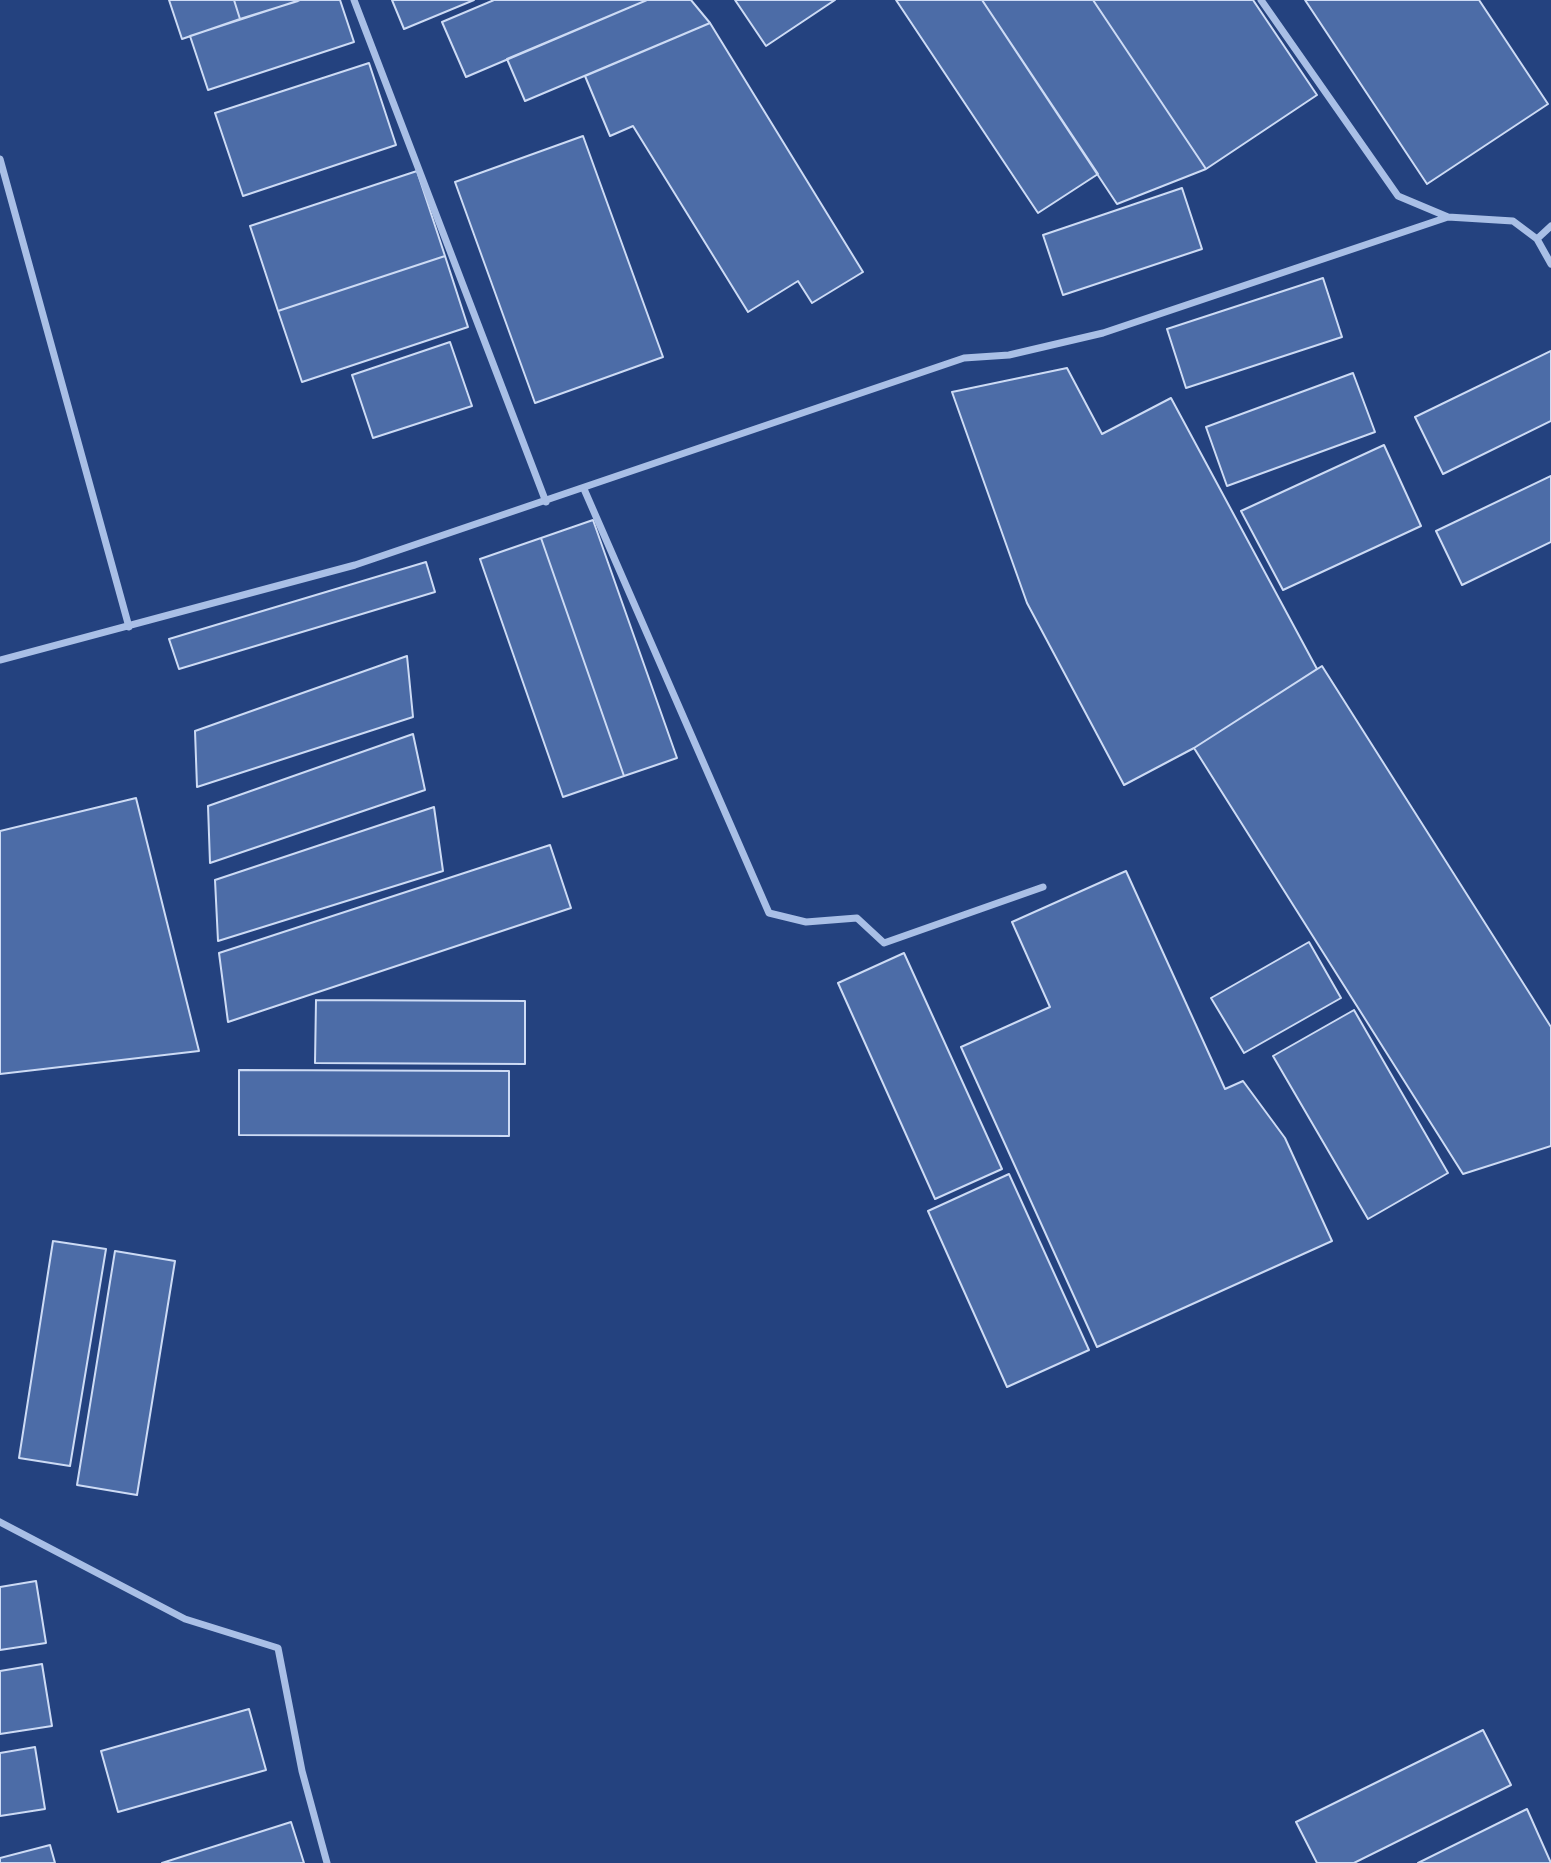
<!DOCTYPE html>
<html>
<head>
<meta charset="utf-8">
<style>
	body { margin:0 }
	canvas { display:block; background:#24427f }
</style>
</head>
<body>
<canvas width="1551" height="1863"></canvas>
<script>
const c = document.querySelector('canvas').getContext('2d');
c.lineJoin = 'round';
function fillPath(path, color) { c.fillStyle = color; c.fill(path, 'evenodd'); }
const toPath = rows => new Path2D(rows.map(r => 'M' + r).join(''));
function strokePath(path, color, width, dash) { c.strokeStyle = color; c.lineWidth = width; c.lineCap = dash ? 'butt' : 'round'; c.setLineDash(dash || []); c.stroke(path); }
const building = toPath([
	[169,0,234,0,240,19,182,39,169,0],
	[234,0,298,0,298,1,240,19,234,0],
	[340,0,354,42,208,90,190,36,300,0,340,0],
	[392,0,474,0,404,29,392,0],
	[494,0,647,0,466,77,442,22,494,0],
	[647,0,691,0,710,23,525,101,507,59,647,0],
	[735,0,835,0,766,46,735,0],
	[896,0,982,0,1098,174,1038,213,896,0],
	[982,0,1093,0,1206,169,1117,204,982,0],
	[1093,0,1253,0,1317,95,1206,169,1093,0],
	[1305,0,1479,0,1548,104,1427,184,1305,0],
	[710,23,863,272,812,303,798,281,748,312,633,126,610,136,585,76,710,23],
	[369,63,396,145,243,196,215,113,369,63],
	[583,136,663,357,535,403,455,182,583,136],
	[417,171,445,256,278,311,250,226,417,171],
	[1182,188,1202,249,1063,295,1043,235,1182,188],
	[445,256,468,327,302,382,278,311,445,256],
	[1323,278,1342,337,1186,388,1167,329,1323,278],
	[450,342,472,406,373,438,352,375,450,342],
	[1551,351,1551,421,1443,474,1415,417,1551,351],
	[1067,368,1102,434,1171,398,1317,669,1194,748,1124,785,1027,603,952,392,1067,368],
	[1353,373,1375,432,1227,486,1206,427,1353,373],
	[1384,445,1421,526,1283,590,1241,511,1384,445],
	[1551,476,1551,542,1462,585,1436,531,1551,476],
	[593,520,677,758,624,776,541,538,593,520],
	[541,538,624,776,563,797,480,559,541,538],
	[426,562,435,592,179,669,169,639,426,562],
	[407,656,413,717,197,787,195,731,407,656],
	[1322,666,1551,1027,1551,1146,1463,1174,1194,748,1322,666],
	[413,734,425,790,210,863,208,806,413,734],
	[136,798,199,1051,0,1074,0,831,136,798],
	[434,807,443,871,218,941,215,880,434,807],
	[550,845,571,908,228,1022,219,953,550,845],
	[1126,871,1225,1089,1243,1081,1285,1138,1332,1241,1097,1347,961,1047,1050,1007,1012,922,1126,871],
	[1309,942,1341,998,1244,1053,1211,998,1309,942],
	[904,953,1002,1169,935,1199,838,983,904,953],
	[316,1000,525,1001,525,1064,315,1063,316,1000],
	[1354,1010,1448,1173,1368,1219,1273,1056,1354,1010],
	[239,1070,509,1071,509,1136,239,1135,239,1070],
	[1009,1174,1089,1350,1007,1387,928,1211,1009,1174],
	[53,1241,106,1249,70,1466,19,1458,53,1241],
	[115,1251,175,1261,137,1495,77,1485,115,1251],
	[36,1581,46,1643,0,1650,0,1587,36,1581],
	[42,1664,52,1726,0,1734,0,1671,42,1664],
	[249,1709,266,1770,118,1812,101,1751,249,1709],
	[1483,1730,1511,1785,1354,1863,1317,1863,1296,1822,1483,1730],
	[35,1747,45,1809,0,1816,0,1753,35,1747],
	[1527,1809,1551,1863,1418,1863,1527,1809],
	[291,1822,304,1863,162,1863,291,1822],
	[50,1845,55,1863,0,1863,0,1858,50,1845]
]);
fillPath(building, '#4c6ca7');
strokePath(building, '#cddbf5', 2);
strokePath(toPath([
	[354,0,546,502],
	[1261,0,1398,196,1448,217,1513,221,1537,239,1551,264],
	[0,159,129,627],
	[1537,239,1551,226],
	[584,489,769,913,806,922,857,918,884,943,1043,887],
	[0,660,355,565,964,358,1009,355,1103,333,1448,217],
	[0,1522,185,1619,278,1648,302,1771,327,1863]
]), '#a9bfe6', 7);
</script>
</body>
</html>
